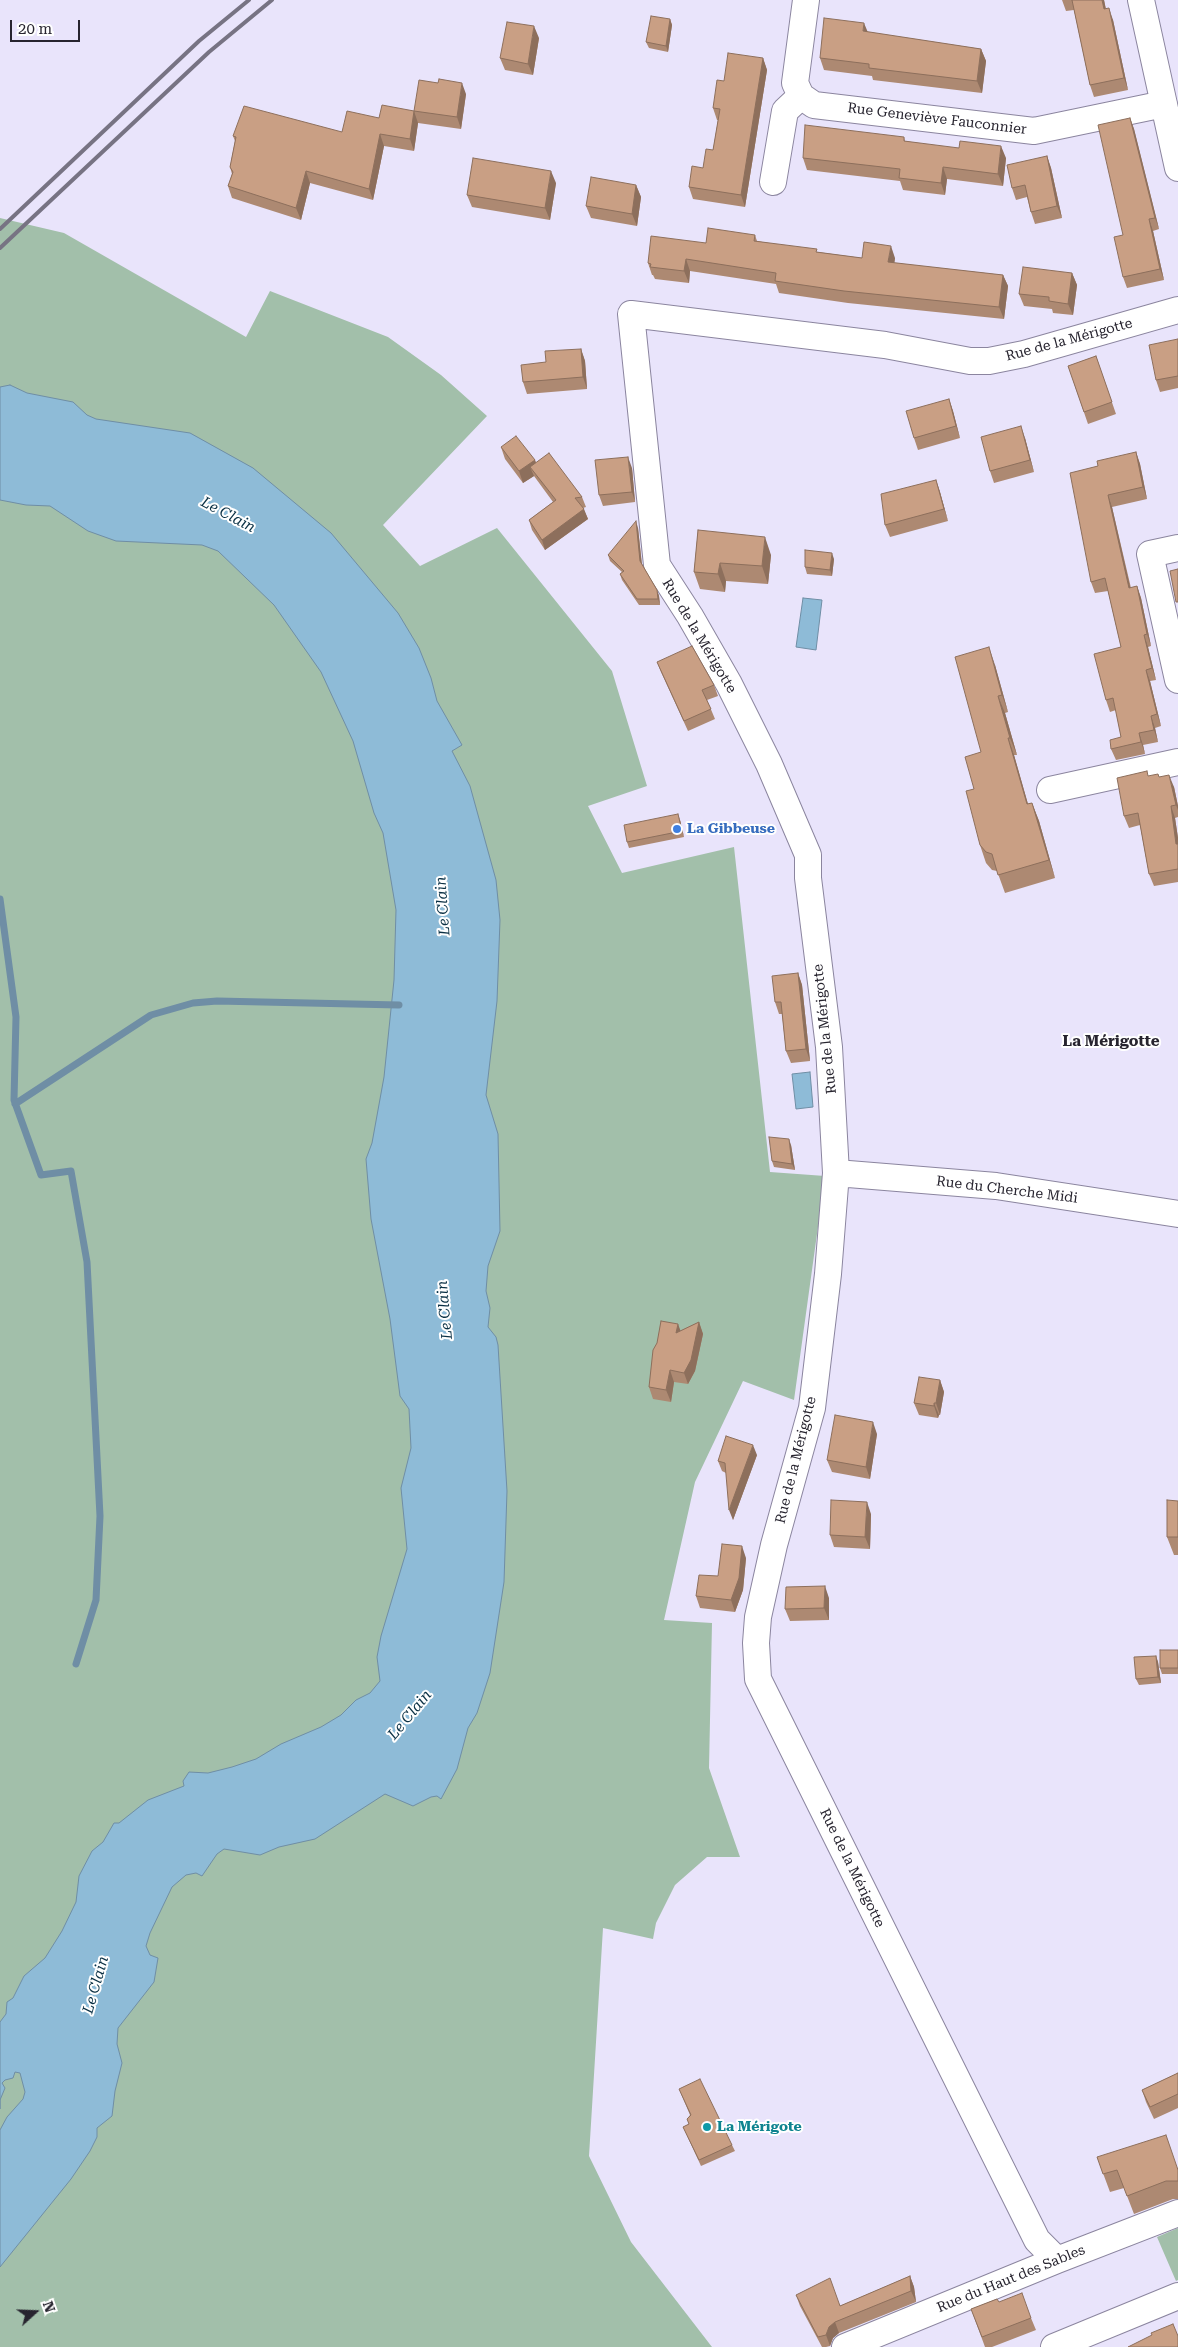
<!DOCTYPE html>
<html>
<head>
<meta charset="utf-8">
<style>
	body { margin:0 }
	#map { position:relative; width:1178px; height:2347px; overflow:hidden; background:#e9e4fb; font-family:"Roboto Serif",serif }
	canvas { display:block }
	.north { position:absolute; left:10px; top:2287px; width:50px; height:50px; -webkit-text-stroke:4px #fff; paint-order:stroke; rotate:70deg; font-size:14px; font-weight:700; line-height:20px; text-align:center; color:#27242f }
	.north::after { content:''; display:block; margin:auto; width:18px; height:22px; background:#27242f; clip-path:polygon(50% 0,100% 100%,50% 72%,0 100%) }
	.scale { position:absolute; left:10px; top:20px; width:70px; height:22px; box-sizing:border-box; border:2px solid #27242f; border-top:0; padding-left:6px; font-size:15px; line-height:18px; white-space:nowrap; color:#27242f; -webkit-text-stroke:4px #fff; paint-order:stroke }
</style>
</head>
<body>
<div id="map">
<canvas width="1178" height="2347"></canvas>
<div class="north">N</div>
<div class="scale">20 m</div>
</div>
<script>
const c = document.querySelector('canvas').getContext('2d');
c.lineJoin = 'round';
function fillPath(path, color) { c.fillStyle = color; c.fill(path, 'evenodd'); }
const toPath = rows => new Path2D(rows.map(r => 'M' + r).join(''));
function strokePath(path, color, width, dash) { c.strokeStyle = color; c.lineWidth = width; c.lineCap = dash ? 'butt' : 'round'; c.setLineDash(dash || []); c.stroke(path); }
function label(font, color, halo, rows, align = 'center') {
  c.font = font + ' "Roboto Serif",serif'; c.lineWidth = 4; c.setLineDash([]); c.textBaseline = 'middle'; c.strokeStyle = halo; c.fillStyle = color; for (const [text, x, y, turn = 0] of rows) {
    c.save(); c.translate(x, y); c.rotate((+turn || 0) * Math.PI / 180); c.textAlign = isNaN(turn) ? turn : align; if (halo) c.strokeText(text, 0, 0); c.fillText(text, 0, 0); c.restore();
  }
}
fillPath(toPath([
	[0,218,64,233,246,337,270,291,388,337,441,375,487,416,383,525,420,566,497,528,612,671,647,786,588,806,622,873,734,847,770,1172,825,1176,794,1400,743,1381,695,1482,664,1620,712,1623,709,1768,740,1857,707,1857,675,1885,656,1923,653,1939,603,1928,589,2156,631,2242,712,2347,0,2347],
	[1178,2228,1178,2280,1176,2281,1157,2237]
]), '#a2bfaa');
const water = toPath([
	[10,385,27,393,73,402,87,415,96,419,190,433,253,468,331,533,398,613,419,648,431,678,437,701,462,745,452,751,470,786,496,880,500,920,497,1001,486,1095,498,1134,500,1231,488,1266,486,1291,490,1308,488,1327,496,1337,498,1345,507,1491,504,1582,490,1673,477,1713,468,1728,457,1769,441,1799,437,1796,431,1797,413,1806,385,1794,315,1839,279,1847,260,1855,224,1849,217,1854,202,1876,196,1873,186,1875,172,1887,150,1933,146,1946,150,1955,158,1958,154,1982,118,2028,117,2044,122,2063,115,2091,112,2116,97,2128,97,2137,90,2151,71,2179,0,2267,0,2130,7,2117,23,2099,25,2092,20,2073,15,2072,13,2078,5,2080,2,2083,5,2088,0,2100,0,2109,0,2022,6,2014,7,2002,13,1998,24,1976,45,1958,62,1931,76,1902,79,1876,92,1851,103,1842,114,1823,119,1823,148,1800,184,1786,183,1781,189,1772,208,1773,232,1767,256,1759,281,1744,321,1727,341,1715,356,1700,370,1693,380,1681,377,1657,381,1636,407,1549,401,1488,411,1448,409,1409,400,1396,390,1319,371,1219,366,1159,372,1143,384,1077,394,980,396,910,383,833,374,813,353,741,321,672,274,605,218,551,202,545,116,541,88,531,50,506,26,505,0,500,0,387,10,385],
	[803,598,822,600,816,650,796,647,803,598],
	[810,1072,813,1107,796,1109,792,1074,810,1072]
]);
fillPath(water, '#8ebbd7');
strokePath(water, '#6f8ea5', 1);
strokePath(toPath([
	[0,899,16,1017,14,1100,41,1175,71,1171,87,1262,100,1516,96,1600,76,1664],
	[15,1104,151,1015,193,1003,217,1001,399,1005]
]), '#6f8ea5', 7);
const minor = toPath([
	[806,0,795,83,801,96,814,105,1034,131,1164,104],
	[1141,0,1178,168],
	[773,182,785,111,801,96],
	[1178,548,1150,554,1178,680],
	[1050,790,1178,762],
	[836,1173,996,1186,1178,1214],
	[1057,2260,1037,2240,758,1679,756,1643,758,1617,774,1545,812,1408,828,1274,836,1173,829,1047,808,878,808,855,769,764,729,684,690,616,657,565,631,314,885,345,970,361,989,361,1024,354,1178,310],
	[845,2347,1057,2260,1178,2213],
	[1054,2347,1178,2296]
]);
strokePath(minor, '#8b859f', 28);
strokePath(minor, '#fff', 26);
strokePath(toPath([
	[0,229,199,41,249,0],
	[0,248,209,52,272,0]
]), '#777383', 4);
fillPath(toPath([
	[1062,0,1104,0,1106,9,1113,20,1128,90,1094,97,1090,85,1074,10,1066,11],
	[670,19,672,25,668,52,649,48,646,42],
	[868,32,981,49,986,61,982,93,873,80,872,76,824,70,820,58],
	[539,38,533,75,505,70,500,58],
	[763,58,767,70,745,207,693,199,689,187,703,168,713,150,718,120,717,120,713,108,724,81],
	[466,94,461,129,418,123,414,151,384,146,373,200,310,183,301,220,232,198,228,186,232,174,230,167,235,141,233,136,342,132,379,118,414,111],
	[1130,118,1134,129,1159,229,1153,231,1164,280,1127,288,1123,277,1123,235],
	[904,137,905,141,1006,158,1003,186,947,179,945,195,903,190,900,181,807,170,803,158],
	[1047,156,1051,168,1062,218,1035,224,1031,212,1027,197,1016,200,1012,188],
	[556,183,550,220,472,207,467,195],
	[636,185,641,197,637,226,591,218,586,206],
	[755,235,757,241,818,252,862,258,895,258,894,263,1003,275,1008,286,1004,319,848,303,779,293,776,284,690,271,689,283,655,279,653,275,652,275,648,263,706,243],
	[1072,273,1077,285,1073,315,1053,313,1052,309,1024,306,1019,294],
	[1178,339,1178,388,1160,392,1156,380],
	[581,349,585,361,587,389,527,394,523,382,546,362],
	[1096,356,1116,414,1088,424,1068,366],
	[949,399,953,411,960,438,918,450,914,438],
	[1025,438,1034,472,994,483,990,471],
	[501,447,535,460,536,463,582,497,586,507,583,508,588,519,545,550,532,530,529,520,553,502,534,476,523,483,505,459],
	[1136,452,1140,464,1147,499,1112,507,1131,588,1137,586,1141,598,1151,646,1148,647,1156,680,1150,681,1161,726,1155,728,1158,742,1143,745,1145,754,1116,760,1111,749,1121,737,1116,710,1110,712,1106,700,1121,647,1108,591,1095,593,1091,582,1098,466],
	[632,468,635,502,603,506,599,495],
	[936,480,940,492,948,521,890,537,885,525],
	[638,528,642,564,657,590,659,596,660,605,639,605,622,580,620,574,622,572,610,561,608,555],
	[698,530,771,555,768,584,726,581,725,592,700,589,694,572],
	[834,559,832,576,807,574,805,567],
	[657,662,714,685,718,696,707,700,715,719,688,731,661,672],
	[995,665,1008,712,1005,713,1017,755,1014,755,1028,804,1032,803,1039,821,1055,878,1005,893,997,871,992,870,986,863,980,845,974,789,981,752],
	[1148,776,1159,777,1174,787,1178,806,1178,817,1175,818,1178,838,1178,882,1154,886,1149,874,1140,825,1129,828,1124,816],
	[680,820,684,837,629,848,627,842],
	[798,973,802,985,810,1061,791,1063,786,1051,782,1014,779,1014,775,1002],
	[791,1145,795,1170,774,1167,772,1161],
	[699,1322,703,1334,695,1371,688,1384,674,1382,671,1402,653,1399,649,1387,678,1324,680,1331],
	[940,1380,944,1392,940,1415,939,1415,938,1418,919,1415,914,1403],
	[877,1434,870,1479,832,1472,827,1460],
	[757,1455,733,1520,726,1473,722,1471,718,1461],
	[1178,1501,1178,1555,1174,1555,1167,1537],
	[871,1514,870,1549,834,1547,830,1535],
	[746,1558,743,1590,735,1612,700,1608,696,1596,718,1576],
	[829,1598,829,1620,790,1621,785,1609],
	[1178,1650,1178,1674,1162,1674,1160,1668],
	[1156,1656,1158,1662,1161,1683,1139,1685,1136,1679],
	[1178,2073,1178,2108,1154,2119,1146,2102,1142,2090],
	[679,2089,732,2145,735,2151,701,2166,683,2127,689,2124,687,2119,690,2115],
	[1097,2157,1178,2168,1178,2199,1173,2199,1134,2214,1124,2188,1110,2192],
	[910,2276,914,2287,916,2302,839,2333,833,2338,830,2346,826,2347,822,2347,800,2306,796,2295,840,2306],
	[999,2302,1031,2318,1036,2330,992,2347,985,2347,971,2309]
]), '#ad8972');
fillPath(toPath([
	[1102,0,1104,0,1108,21,1104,9],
	[1109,8,1113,20,1128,90,1124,78],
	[670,19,672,25,668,52,666,46],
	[864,23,869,35,863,31],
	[534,26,539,38,533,75,528,64],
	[981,49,986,61,982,93,977,81],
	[763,58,767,70,745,207,741,195],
	[462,83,466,94,461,129,457,117],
	[414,111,418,123,414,151,410,139],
	[1130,118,1134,129,1159,229,1155,218],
	[380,134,384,146,373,200,369,189],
	[1001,146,1006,158,1003,186,998,174],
	[1047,156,1051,168,1062,218,1057,206],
	[943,167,947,179,945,195,941,183],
	[306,171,310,183,301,220,296,208],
	[551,171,556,183,550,220,545,208],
	[636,185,641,197,637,226,632,214],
	[1149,219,1153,231,1164,280,1160,269],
	[891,246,895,258,893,274,888,262],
	[686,259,690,271,689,283,684,271],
	[1072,273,1077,285,1073,315,1068,304],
	[1003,275,1008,286,1004,319,999,307],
	[581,349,585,361,587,389,583,377],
	[949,399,953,411,960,438,956,426],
	[1021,426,1025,438,1034,472,1030,460],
	[1136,452,1140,464,1147,499,1143,487],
	[628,457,632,468,635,502,632,492],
	[535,460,539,472,530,467,534,476,523,483,519,471],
	[936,480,940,492,948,521,944,509],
	[1108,495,1112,507,1133,600,1129,588],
	[584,509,588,519,545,550,542,540],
	[636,521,638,528,642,567,640,561],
	[765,537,771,555,768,584,762,566],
	[832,553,834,559,832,576,830,570],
	[720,563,726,581,725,592,718,574],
	[1137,586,1141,598,1151,646,1147,634],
	[657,590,659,596,660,605,658,599],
	[1144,635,1148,647,1156,680,1152,668],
	[989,647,995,665,1008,712,1002,695],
	[1146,670,1150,681,1161,726,1157,714],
	[998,696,1005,713,1017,755,1010,738],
	[1151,716,1155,728,1158,742,1154,730],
	[1139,733,1143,745,1145,754,1141,742],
	[1008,738,1014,755,1033,822,1027,804],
	[1169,775,1174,787,1178,806,1178,810,1176,805],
	[1032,803,1039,821,1055,878,1049,860],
	[1171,806,1175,818,1178,838,1178,849,1176,844],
	[678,814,680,820,684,837,682,831],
	[798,973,802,985,810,1061,806,1049],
	[789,1139,791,1145,795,1170,792,1164],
	[699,1322,703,1334,695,1371,688,1384,684,1373],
	[678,1324,682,1335,676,1333],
	[670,1370,674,1382,671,1402,666,1390],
	[940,1380,944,1392,940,1415,936,1403],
	[934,1403,939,1415,938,1418,934,1406],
	[873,1422,877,1434,870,1479,866,1467],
	[753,1445,757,1455,733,1520,729,1510],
	[867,1502,871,1514,870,1549,865,1537],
	[742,1546,746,1558,743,1590,735,1612,731,1600],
	[825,1586,829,1598,829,1620,824,1608],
	[1156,1656,1158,1662,1161,1683,1158,1677],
	[910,2276,914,2287,916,2302,911,2291],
	[835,2322,839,2333,833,2338,830,2346,826,2335,829,2327]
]), '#8d6f5c');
const building = toPath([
	[1072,0,1102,0,1104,9,1109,8,1124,78,1090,85,1072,0],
	[651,16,670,19,666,46,646,42,651,16],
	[824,18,864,23,863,31,981,49,977,81,869,68,869,64,820,58,824,18],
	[507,22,534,26,528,64,500,58,507,22],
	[728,53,763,58,741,195,689,187,692,166,703,168,706,149,713,150,720,109,713,108,717,80,724,81,728,53],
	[439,79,462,83,457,117,414,111,410,139,380,134,369,189,306,171,296,208,228,186,233,172,230,167,236,137,233,136,244,106,342,132,347,111,379,118,382,105,414,111,419,80,438,83,439,79],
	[1130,118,1155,218,1149,219,1160,269,1123,277,1114,237,1123,235,1098,125,1130,118],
	[805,125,904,137,904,141,959,148,960,141,1001,146,998,174,943,167,941,183,899,178,900,169,803,158,805,125],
	[1047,156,1057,206,1031,212,1025,185,1012,188,1007,165,1047,156],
	[473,158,551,171,545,208,467,195,473,158],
	[591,177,636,185,632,214,586,206,591,177],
	[708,228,755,235,754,241,817,249,816,252,862,258,864,242,891,246,888,262,1003,275,999,307,844,291,775,281,776,273,686,259,684,271,650,267,651,264,648,263,651,236,706,243,708,228],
	[1023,267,1072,273,1068,304,1049,301,1049,297,1019,294,1023,267],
	[1178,339,1178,376,1156,380,1149,345,1178,339],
	[581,349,583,377,523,382,521,365,546,362,545,351,581,349],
	[1096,356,1112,402,1084,412,1068,366,1096,356],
	[949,399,956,426,914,438,906,411,949,399],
	[1021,426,1030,460,990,471,981,437,1021,426],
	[516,436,535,460,519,471,501,447,516,436],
	[1136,452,1143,487,1108,495,1129,588,1137,586,1147,634,1144,635,1152,668,1146,670,1157,714,1151,716,1154,730,1139,733,1141,742,1111,749,1110,740,1121,737,1113,698,1106,700,1094,654,1121,647,1105,578,1091,582,1070,473,1098,466,1097,461,1136,452],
	[549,453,582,497,575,498,584,509,542,540,529,520,556,500,530,467,549,453],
	[628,457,632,492,599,495,595,460,628,457],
	[936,480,944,509,885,525,881,494,936,480],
	[636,521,640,561,657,590,658,599,637,599,620,574,624,571,608,555,636,521],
	[698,530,765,537,762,566,720,563,718,574,694,572,698,530],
	[805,550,832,553,830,570,805,567,805,550],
	[1178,569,1178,602,1176,602,1170,571,1178,569],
	[692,646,714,685,702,690,711,709,684,721,657,662,692,646],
	[989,647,1002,695,998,696,1010,738,1008,738,1027,804,1032,803,1049,860,998,875,992,854,986,852,980,845,966,791,974,789,965,757,981,752,955,657,989,647],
	[1147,771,1148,776,1158,774,1159,777,1169,775,1176,805,1171,806,1176,844,1178,844,1178,869,1149,874,1138,813,1124,816,1117,778,1147,771],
	[678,814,682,831,627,842,624,825,678,814],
	[798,973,806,1049,786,1051,781,1002,775,1002,772,976,798,973],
	[769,1137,789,1139,792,1164,772,1161,769,1137],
	[661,1321,678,1324,676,1333,699,1322,691,1360,684,1373,670,1370,666,1390,649,1387,653,1350,657,1343,661,1321],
	[919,1377,940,1380,936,1403,934,1403,934,1406,914,1403,919,1377],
	[835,1415,873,1422,866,1467,827,1460,835,1415],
	[726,1436,753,1445,729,1510,725,1463,718,1461,726,1436],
	[831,1500,867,1502,865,1537,830,1535,831,1500],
	[1167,1500,1178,1501,1178,1537,1167,1537,1167,1500],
	[722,1544,742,1546,739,1578,731,1600,696,1596,699,1575,718,1576,722,1544],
	[825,1586,824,1608,785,1609,786,1587,825,1586],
	[1160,1650,1178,1650,1178,1668,1160,1668,1160,1650],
	[1156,1656,1158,1677,1136,1679,1134,1657,1156,1656],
	[1178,2073,1178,2094,1150,2107,1142,2090,1178,2073],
	[700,2079,732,2145,699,2160,683,2127,689,2124,687,2119,691,2115,679,2089,700,2079],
	[1166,2135,1178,2170,1178,2181,1166,2181,1127,2196,1117,2170,1103,2174,1097,2157,1166,2135],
	[910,2276,911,2291,835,2322,829,2327,826,2335,818,2337,796,2295,830,2278,840,2306,910,2276],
	[1022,2293,1031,2318,982,2337,971,2309,997,2299,999,2302,1022,2293],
	[1173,2324,1178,2336,1178,2347,1128,2347,1152,2335,1151,2333,1173,2324]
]);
fillPath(building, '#c99f84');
strokePath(building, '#8d6f5c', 1);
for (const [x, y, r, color] of [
	[677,829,5,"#3f7fe0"],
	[707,2127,5,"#0f9aa8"]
]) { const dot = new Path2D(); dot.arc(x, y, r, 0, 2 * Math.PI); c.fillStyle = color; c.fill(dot); strokePath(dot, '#fff', 2); }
label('14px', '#27242f', '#fff', [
	["Rue Geneviève Fauconnier",937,119,7],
	["Rue de la Mérigotte",1069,340,-15],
	["Rue de la Mérigotte",699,636,59],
	["Rue de la Mérigotte",825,1029,-96],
	["Rue du Cherche Midi",1007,1190,7],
	["Rue de la Mérigotte",796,1460,-76],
	["Rue de la Mérigotte",852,1868,64],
	["Rue du Haut des Sables",1011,2279,-22]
]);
label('bold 14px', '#366cbe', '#fff', [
	["La Gibbeuse",687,829]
], 'left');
label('bold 14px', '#0d838f', '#fff', [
	["La Mérigote",717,2127]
], 'left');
label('italic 15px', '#0a3044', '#fff', [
	["Le Clain",228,515,28],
	["Le Clain",443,906,-94],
	["Le Clain",445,1310,-95],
	["Le Clain",410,1715,-50],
	["Le Clain",96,1985,-74]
]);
label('bold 15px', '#27242f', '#fff', [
	["La Mérigotte",1111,1042]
]);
</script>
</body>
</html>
